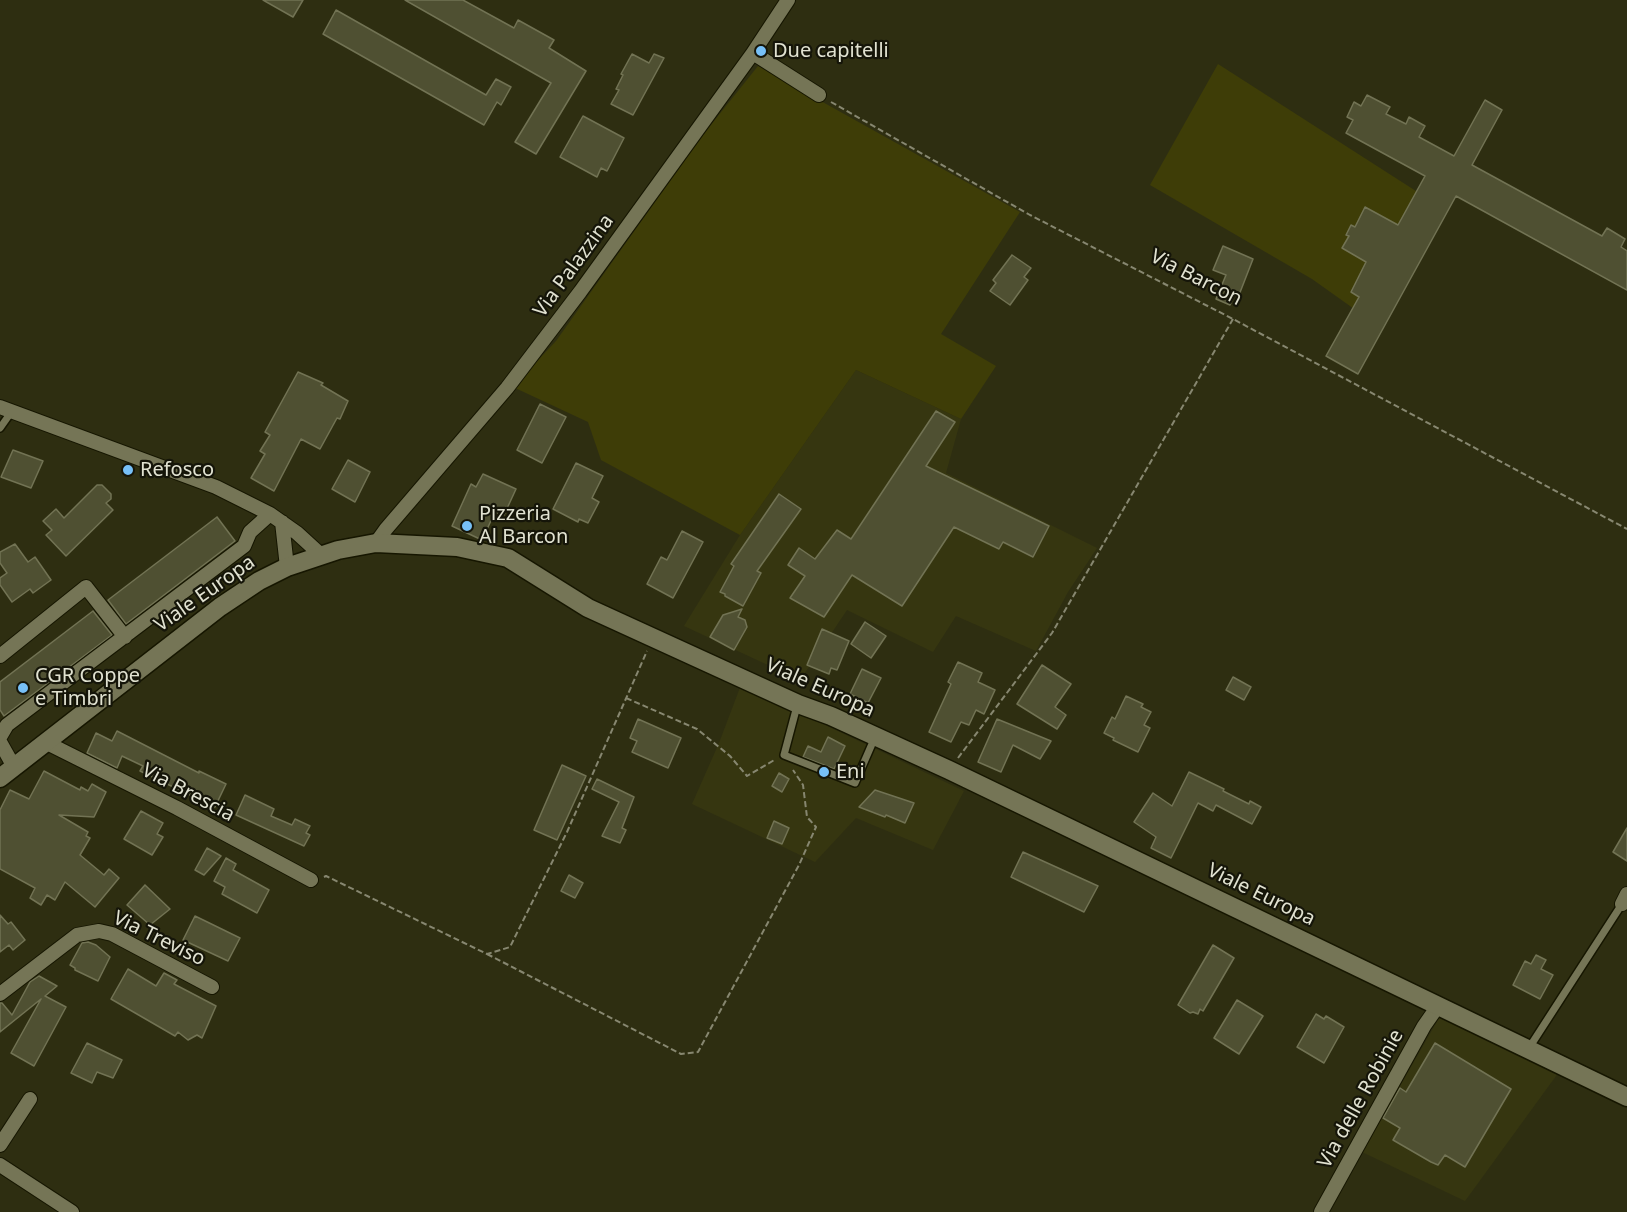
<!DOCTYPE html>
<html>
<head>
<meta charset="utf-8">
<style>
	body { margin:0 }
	canvas { display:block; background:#2e2e11 }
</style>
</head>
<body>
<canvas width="1627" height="1212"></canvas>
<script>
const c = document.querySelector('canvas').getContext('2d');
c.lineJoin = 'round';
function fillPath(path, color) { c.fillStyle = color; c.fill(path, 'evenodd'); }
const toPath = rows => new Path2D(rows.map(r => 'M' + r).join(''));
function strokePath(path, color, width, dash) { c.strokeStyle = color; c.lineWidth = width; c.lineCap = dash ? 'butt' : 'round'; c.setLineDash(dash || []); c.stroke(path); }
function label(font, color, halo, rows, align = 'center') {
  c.font = font + ' "Noto Sans",sans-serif'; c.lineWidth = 4.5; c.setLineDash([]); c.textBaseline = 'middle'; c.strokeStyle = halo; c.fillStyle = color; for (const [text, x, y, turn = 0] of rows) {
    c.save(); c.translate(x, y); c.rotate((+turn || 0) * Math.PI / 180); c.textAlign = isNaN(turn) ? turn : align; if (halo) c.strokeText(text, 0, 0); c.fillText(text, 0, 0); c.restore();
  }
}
fillPath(toPath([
	[856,370,961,419,946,473,1097,548,1068,592,1036,651,956,616,933,652,847,610,800,680,684,626,740,535],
	[741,685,964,791,933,850,856,818,815,862,692,804,719,743],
	[1442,1013,1564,1065,1465,1201,1362,1152]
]), '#363610');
fillPath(toPath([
	[1218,64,1419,193,1357,311,1312,279,1150,185],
	[758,66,1020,212,941,334,996,366,961,419,856,370,740,535,601,460,588,422,513,387,556,341,702,136]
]), '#3e3d07');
const building = toPath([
	[263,0,303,0,293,17,263,0],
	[405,0,463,0,514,28,518,20,554,40,549,48,586,71,536,154,515,142,551,83,405,0],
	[336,10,486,95,496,79,511,87,501,105,497,102,484,125,323,34,336,10],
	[632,54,649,63,654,54,664,58,633,115,611,104,619,90,616,89,623,75,621,74,632,54],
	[1367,95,1390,107,1386,114,1406,124,1409,117,1425,126,1419,137,1454,156,1485,100,1502,110,1472,165,1602,236,1607,228,1625,239,1621,247,1627,251,1627,290,1456,196,1358,374,1326,356,1359,297,1351,292,1366,262,1342,248,1349,236,1346,235,1351,225,1355,227,1365,207,1398,225,1425,176,1346,133,1353,120,1347,117,1354,102,1361,106,1367,95],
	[583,116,624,138,607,171,601,168,597,177,560,157,583,116],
	[1223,246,1253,259,1239,295,1235,293,1230,305,1216,299,1226,275,1213,270,1223,246],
	[1012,255,1031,268,1024,277,1028,280,1010,305,990,291,996,283,993,280,1012,255],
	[298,372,323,383,321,385,348,401,340,419,337,418,320,449,301,439,274,491,251,478,265,454,260,451,270,435,265,432,298,372],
	[540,404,566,417,542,463,517,450,540,404],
	[936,411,955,422,926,466,1049,526,1033,557,1003,542,999,549,954,527,902,606,852,575,824,617,790,598,805,576,788,565,799,548,815,559,837,530,851,539,936,411],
	[13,450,43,461,31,488,1,477,13,450],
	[348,460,370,472,355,502,332,489,348,460],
	[576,463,603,476,592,498,599,502,588,523,579,519,578,522,553,509,576,463],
	[483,474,516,489,504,515,495,512,482,540,452,526,471,484,476,487,483,474],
	[97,485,102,485,111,494,111,499,106,503,113,510,66,556,46,535,52,530,43,521,56,509,64,518,97,485],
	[779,494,801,509,757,571,761,573,743,606,725,596,725,594,720,592,734,566,731,564,779,494],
	[217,517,235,541,126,624,108,600,217,517],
	[682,531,703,542,673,598,647,584,661,557,667,560,682,531],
	[15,544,28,562,35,557,51,580,33,593,30,589,12,602,0,585,0,578,7,573,0,563,0,552,15,544],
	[742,609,738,617,745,620,747,627,734,650,710,637,723,615,742,609],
	[93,611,112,635,4,716,0,710,0,682,93,611],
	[865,622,886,636,871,658,851,644,865,622],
	[822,629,849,641,837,670,831,668,829,674,807,665,822,629],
	[958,662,982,673,978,682,995,690,984,714,976,710,969,725,961,722,951,742,929,732,951,684,948,682,958,662],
	[1042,665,1071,684,1055,707,1066,715,1057,729,1017,704,1042,665],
	[862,669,881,678,868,703,850,694,862,669],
	[1233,677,1251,687,1244,700,1226,690,1233,677],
	[1126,696,1143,704,1141,707,1151,712,1144,725,1150,728,1138,752,1113,740,1114,738,1104,733,1112,717,1115,719,1126,696],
	[638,719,681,738,668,768,632,752,637,741,630,738,638,719],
	[997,719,1051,741,1040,759,1013,745,1001,772,978,762,997,719],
	[117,731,199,773,199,771,226,784,215,807,140,771,143,766,122,756,117,768,87,753,96,733,112,741,117,731],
	[828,737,845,746,834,769,803,757,808,746,821,752,828,737],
	[562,765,586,776,557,840,534,830,562,765],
	[44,771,80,790,81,787,88,791,92,784,106,792,94,817,59,815,88,832,86,836,90,838,80,855,104,875,109,869,119,878,95,907,65,882,55,900,47,895,41,905,30,898,35,888,0,869,0,810,10,790,29,799,44,771],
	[1189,772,1224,789,1223,791,1249,804,1250,801,1261,807,1252,824,1216,805,1213,811,1198,803,1171,858,1151,848,1156,837,1134,822,1153,793,1172,806,1189,772],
	[779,773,789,779,782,792,772,786,779,773],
	[597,779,634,797,622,828,626,830,620,843,602,836,619,802,592,789,597,779],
	[875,790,914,803,905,823,886,815,885,817,859,807,875,790],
	[245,795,274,809,271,816,292,825,295,819,310,826,306,833,310,835,304,846,236,815,245,795],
	[141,811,163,823,157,834,163,837,152,855,124,839,141,811],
	[774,821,789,828,782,844,767,838,774,821],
	[1627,828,1627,861,1613,852,1627,828],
	[207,848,221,856,204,875,195,870,207,848],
	[1023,852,1098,886,1084,912,1011,877,1023,852],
	[226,858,236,864,233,870,269,890,257,913,222,894,225,887,214,881,226,858],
	[569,875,583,883,575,898,561,891,569,875],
	[145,885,170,909,150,925,127,905,145,885],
	[0,915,8,924,11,922,25,940,13,950,9,945,0,952,0,915],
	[195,916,240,938,228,961,183,940,195,916],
	[88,942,96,945,110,957,98,981,75,970,75,968,70,965,82,943,88,942],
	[1213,945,1234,958,1203,1011,1200,1009,1198,1014,1193,1012,1190,1013,1178,1005,1213,945],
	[1536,955,1546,960,1541,969,1553,975,1540,999,1513,985,1525,961,1531,964,1536,955],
	[128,969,156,986,164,973,177,980,174,984,216,1006,202,1038,197,1035,188,1040,178,1032,175,1036,111,999,128,969],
	[39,976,57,986,45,996,66,1007,34,1066,11,1053,41,999,0,1032,0,1003,2,1003,12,1015,30,982,39,976],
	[1237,1000,1263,1016,1239,1054,1214,1038,1237,1000],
	[1316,1014,1324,1019,1326,1016,1344,1027,1324,1063,1297,1047,1316,1014],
	[87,1043,122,1060,113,1078,97,1072,92,1083,71,1073,87,1043],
	[1435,1043,1511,1089,1465,1167,1445,1155,1438,1165,1431,1162,1393,1140,1400,1128,1383,1118,1400,1088,1406,1092,1435,1043]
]);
fillPath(building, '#4f5032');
strokePath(building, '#727354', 1.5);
const lane = toPath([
	[0,428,12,411],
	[797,706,784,755,855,783,875,737],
	[1529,1048,1622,904]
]);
const street = toPath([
	[753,53,819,95],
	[0,407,216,487,270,514,297,533,321,555],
	[282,522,287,567],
	[376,543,386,529,507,388,580,292,753,53,788,0],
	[0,656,86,587,125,637],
	[0,737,7,725,244,546,250,532,270,514],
	[0,742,14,767],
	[47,743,177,808,311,880],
	[1622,904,1627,894],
	[0,994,77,935,99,931,112,934,212,987],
	[0,1145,30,1099],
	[0,1165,72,1212],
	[1321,1212,1424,1026,1438,1006]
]);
const secondary = toPath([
	[0,778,220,607,259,581,287,567,338,550,376,543,457,547,508,558,588,608,798,704,831,716,949,770,1627,1097]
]);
strokePath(lane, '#161600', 10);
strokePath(street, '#161600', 16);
strokePath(secondary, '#161600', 21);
strokePath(toPath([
	[831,102,1030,215,1233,319,1627,529],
	[626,698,697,729,730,756,747,776,776,759],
	[958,758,1052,633,1233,319],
	[324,877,326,876,487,954,510,947,567,832,647,651],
	[487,954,681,1054,698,1052,799,865,816,827,807,817,803,785,793,770]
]), '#878770', 2, [6, 3]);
strokePath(lane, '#757556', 7);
strokePath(street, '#757556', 14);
strokePath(secondary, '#757556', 18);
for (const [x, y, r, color] of [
	[761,51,6,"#77c0f7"],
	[128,470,6,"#77c0f7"],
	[467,526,6,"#77c0f7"],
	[23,688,6,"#77c0f7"],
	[824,772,6,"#77c0f7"]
]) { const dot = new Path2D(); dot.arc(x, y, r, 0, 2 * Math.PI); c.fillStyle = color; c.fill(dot); strokePath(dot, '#151509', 2); }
label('20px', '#e1e2d1', '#151509', [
	["Due capitelli",773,51],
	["Refosco",140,470],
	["Pizzeria",479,514],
	["Al Barcon",479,537],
	["CGR Coppe",35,676],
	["e Timbri",35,699],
	["Eni",836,772]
], 'left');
label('20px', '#e1e2d1', '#151509', [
	["Via Palazzina",574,266,-54],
	["Via Barcon",1196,278,27],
	["Viale Europa",205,594,-35],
	["Viale Europa",820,688,24],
	["Via Brescia",188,793,28],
	["Viale Europa",1261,895,26],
	["Via Treviso",159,939,26],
	["Via delle Robinie",1361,1099,-61]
]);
</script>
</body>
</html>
